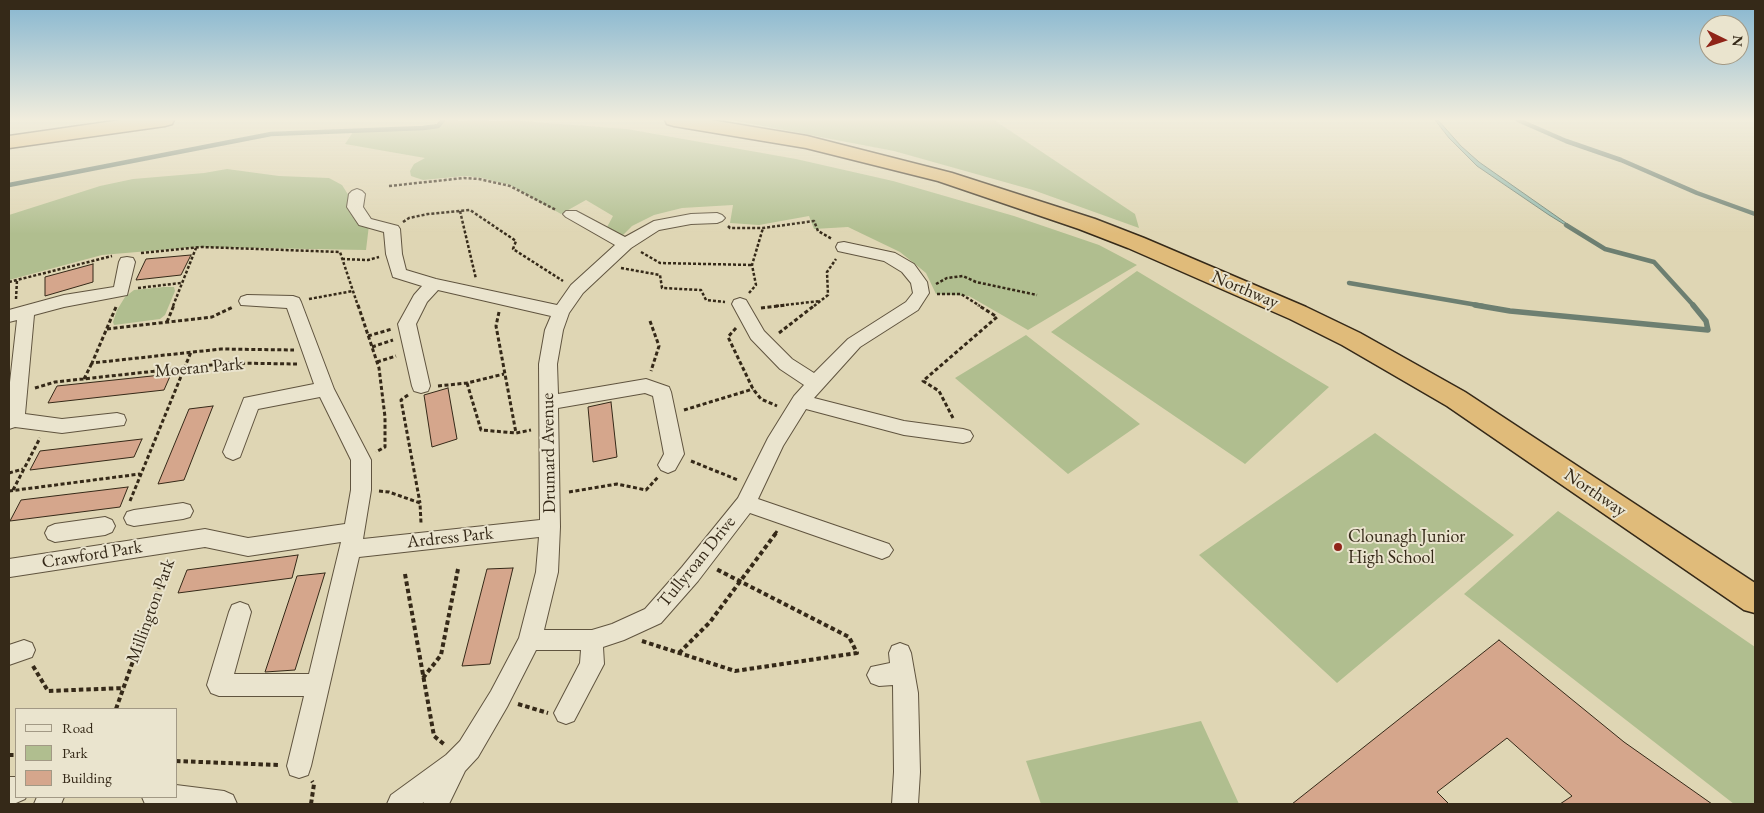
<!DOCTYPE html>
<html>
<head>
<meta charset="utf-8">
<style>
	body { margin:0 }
	#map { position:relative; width:1764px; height:813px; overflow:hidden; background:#dfd6b4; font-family:"EB Garamond",serif }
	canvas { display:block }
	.frame { position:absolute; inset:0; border:10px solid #352918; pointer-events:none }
	.legend { position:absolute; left:15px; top:708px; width:162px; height:90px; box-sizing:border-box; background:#eae4ce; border:1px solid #a29985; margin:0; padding:6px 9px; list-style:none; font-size:15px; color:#352918 }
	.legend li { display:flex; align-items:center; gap:10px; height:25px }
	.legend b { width:25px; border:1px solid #a29985 }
	.north { position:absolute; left:1699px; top:15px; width:50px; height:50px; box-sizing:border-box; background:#eae4ce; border:1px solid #a29985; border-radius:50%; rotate:94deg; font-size:14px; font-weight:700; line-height:20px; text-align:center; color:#352918 }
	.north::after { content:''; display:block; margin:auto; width:18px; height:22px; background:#8f2418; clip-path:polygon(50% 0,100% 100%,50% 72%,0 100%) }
</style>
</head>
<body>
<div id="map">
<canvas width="1764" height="813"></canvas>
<div class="frame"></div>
<ul class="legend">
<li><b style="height:6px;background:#eae4ce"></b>Road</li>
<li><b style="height:14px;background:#b0be8f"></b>Park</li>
<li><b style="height:14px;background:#d5a68c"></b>Building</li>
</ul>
<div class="north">N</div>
</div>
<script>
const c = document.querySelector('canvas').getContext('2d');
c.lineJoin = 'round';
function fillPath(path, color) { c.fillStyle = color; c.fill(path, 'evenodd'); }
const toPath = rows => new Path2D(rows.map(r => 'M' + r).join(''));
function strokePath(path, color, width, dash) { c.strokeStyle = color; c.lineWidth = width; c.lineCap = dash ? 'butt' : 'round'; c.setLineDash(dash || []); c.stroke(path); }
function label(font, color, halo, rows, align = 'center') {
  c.font = font + ' "EB Garamond",serif'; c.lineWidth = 4; c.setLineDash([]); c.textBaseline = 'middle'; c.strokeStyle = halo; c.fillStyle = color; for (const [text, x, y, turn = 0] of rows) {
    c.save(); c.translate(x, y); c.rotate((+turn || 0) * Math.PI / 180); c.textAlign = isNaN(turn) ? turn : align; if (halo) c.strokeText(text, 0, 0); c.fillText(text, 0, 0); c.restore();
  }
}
fillPath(toPath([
	[443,120,522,121,627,129,796,159,893,181,1014,216,1099,245,1137,265,1028,330,969,296,936,294,926,273,900,252,848,227,814,229,809,216,759,225,730,223,733,205,682,208,654,215,632,226,622,236,606,229,613,216,586,200,561,214,510,185,482,178,465,176,423,180,411,176,410,171,414,164,425,158,345,144,353,132,423,128,438,126],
	[731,120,994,120,1135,214,1139,228,1033,190,894,151],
	[227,169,279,176,329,178,342,185,349,196,350,209,369,225,366,250,196,247,102,255,9,280,9,215,100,186,133,179,204,173],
	[1137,271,1329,387,1245,464,1051,332],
	[164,287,174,287,175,291,165,315,160,319,114,325,113,322,117,310,125,297,134,290],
	[1026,335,1140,424,1068,474,955,378],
	[1375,433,1514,535,1337,683,1199,555],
	[1558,511,1755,647,1755,804,1734,804,1464,594],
	[1201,721,1239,804,1041,804,1026,761]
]), '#b0be8f');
const water = toPath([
	[1435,120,1438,120,1461,146,1479,162,1596,244,1549,215,1477,166,1449,138,1435,120]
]);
fillPath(water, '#93b9ad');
strokePath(water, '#6d7f71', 1);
strokePath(toPath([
	[1518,120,1566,141,1621,160,1697,193,1755,214],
	[9,185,271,134,423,128,438,126,443,120],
	[1566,225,1605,249,1654,262,1694,306],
	[1349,283,1483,306]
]), '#6d7f71', 4.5);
strokePath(toPath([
	[1475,305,1510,311,1708,330,1706,321,1693,305]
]), '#6d7f71', 5.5);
const building = toPath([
	[191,255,181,275,136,280,146,259,191,255],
	[93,264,93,282,45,296,45,277,93,264],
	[171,374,164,390,48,403,57,386,171,374],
	[448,388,457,439,432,447,424,395,448,388],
	[611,402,617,457,593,462,588,407,611,402],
	[213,406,184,480,158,484,189,409,213,406],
	[142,439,134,457,30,470,40,451,142,439],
	[128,487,120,507,10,521,21,500,128,487],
	[298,555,292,578,178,593,187,570,298,555],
	[513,568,490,664,462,666,487,569,513,568],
	[325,573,295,670,265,672,297,576,325,573],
	[1499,640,1624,742,1712,804,1560,804,1572,796,1507,738,1437,792,1449,804,1292,804,1499,640]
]);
fillPath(building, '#d5a68c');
strokePath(building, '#352918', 1);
const minor = toPath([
	[357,189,362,191,365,194,363,207,371,219,398,226,400,229,402,254,406,270,436,279,557,305,571,285,615,245,566,217,563,214,566,211,576,211,625,237,654,221,691,214,717,213,722,215,725,218,722,221,717,223,691,224,659,230,631,248,583,293,569,313,563,330,557,364,558,394,646,379,669,387,671,392,684,454,675,470,668,473,661,470,658,465,664,454,653,396,645,393,558,408,560,527,558,572,544,630,592,630,612,624,645,609,682,567,738,498,768,438,794,396,804,385,780,369,751,339,732,304,734,300,740,298,746,300,764,331,792,359,814,373,848,339,906,302,913,293,911,283,902,272,884,261,838,251,836,247,838,243,844,242,895,253,914,264,927,282,929,293,918,310,860,347,814,398,904,421,963,429,970,431,973,436,970,441,963,443,904,435,806,409,783,446,758,499,889,544,893,550,889,556,882,559,750,513,698,581,661,623,624,640,603,647,604,664,574,721,566,724,558,721,554,713,580,663,581,650,536,650,507,707,478,757,465,771,449,804,423,804,424,802,421,804,387,804,391,795,446,755,460,741,491,691,519,638,536,572,539,537,359,557,311,766,308,775,299,778,290,775,287,766,304,696,219,696,211,693,207,685,229,612,232,605,240,602,248,605,251,612,234,674,309,674,341,542,248,556,205,547,10,577,9,559,205,529,248,538,345,524,351,490,351,460,320,397,258,409,240,457,233,460,226,457,223,452,244,398,314,384,287,308,241,305,239,301,241,297,247,295,293,296,299,298,301,302,334,389,371,460,371,490,363,539,540,520,539,364,545,330,551,316,438,290,427,302,416,324,430,386,428,391,421,393,414,391,412,386,398,324,414,295,422,286,393,277,386,254,384,232,359,225,347,207,349,194,352,191,357,189],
	[127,257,133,258,135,262,127,295,64,307,34,315,25,414,62,419,117,413,124,415,126,420,124,425,62,433,15,427,9,429,9,391,17,320,9,322,9,310,64,295,114,287,119,262,121,258,127,257],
	[183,503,190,505,193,511,190,517,183,519,134,526,127,524,124,518,127,512,134,510,183,503],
	[105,517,112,520,115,526,112,532,105,535,55,542,48,539,45,533,48,527,55,524,105,517],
	[24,640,32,643,35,650,32,657,9,665,9,645,24,640],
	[900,643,908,646,911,653,918,693,920,772,918,804,892,804,894,772,893,685,879,686,871,683,867,675,871,667,890,663,889,653,892,646,900,643],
	[9,777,16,777,16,797,26,797,25,799,16,803,9,803,9,777],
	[176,785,224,791,233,795,237,804,145,804,142,797,176,797,176,785],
	[37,797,64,797,61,804,34,804,37,797]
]);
const highway = toPath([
	[121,120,174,120,172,124,165,126,9,148,9,136,121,120],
	[665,120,711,120,807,136,952,173,1095,219,1144,238,1306,307,1360,333,1465,392,1755,583,1755,613,1744,610,1447,406,1342,345,1290,319,1128,248,1079,229,938,181,806,148,674,126,667,124,665,120]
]);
strokePath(minor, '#60543f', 2);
strokePath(highway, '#352918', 3);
strokePath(toPath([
	[389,186,464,178,479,179,510,186,556,210],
	[460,211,476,279],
	[403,222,409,218,428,214,470,210,516,241,513,249,563,281],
	[728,226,730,228,763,228,814,221,818,231,832,239],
	[641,252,660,263,752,265],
	[141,253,202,247,340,252,358,306],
	[342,259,368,260,379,257],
	[621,268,660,275,662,288,701,290,706,300,725,302],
	[9,282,112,256],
	[936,284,947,278,963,276,976,282,1037,295],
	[138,288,181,283],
	[749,293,756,285,752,265,763,228],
	[937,294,961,294,980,306],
	[16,299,17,280],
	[309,299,353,291],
	[173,306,196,248],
	[776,306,820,301],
	[814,306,828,295,827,272,836,259]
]), '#352918', 2.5, [3, 2]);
strokePath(toPath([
	[358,305,379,368,385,417,385,447,376,452],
	[116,307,92,363,221,349,294,350],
	[761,308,787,305],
	[499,312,496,326,516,433],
	[650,321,659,346,651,371],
	[167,322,174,305],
	[736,328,728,337,753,389,761,399,777,406],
	[107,329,212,317,233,307],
	[779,333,815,305],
	[368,336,392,329],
	[372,347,393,340],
	[377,362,396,356],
	[84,379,92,363],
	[467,383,481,430,516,433,531,430],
	[438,386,467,383,504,374],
	[35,388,55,382,230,363,297,364],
	[408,395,401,400,420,503],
	[684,410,753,389],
	[953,418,939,391,923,381,997,317,978,305],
	[691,461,738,480],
	[9,473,23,469],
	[13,490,40,438],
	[9,491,140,474],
	[379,491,389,492,420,503,421,523],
	[569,492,617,484,646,490,658,477],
	[130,501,191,352],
	[775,534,777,531]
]), '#352918', 3, [4, 2.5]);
strokePath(toPath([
	[405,574,434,736,445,745],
	[642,641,735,671,857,653,849,637,716,569],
	[679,653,710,622,776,533],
	[33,666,48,691,124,688],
	[423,678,441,655,458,569],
	[518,704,548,713],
	[116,709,168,562],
	[9,755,16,755],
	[176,761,278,765],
	[311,804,314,784,312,781]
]), '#352918', 4, [4.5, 3]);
fillPath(minor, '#eae4ce');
fillPath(highway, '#e0bb7a');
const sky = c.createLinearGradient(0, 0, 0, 234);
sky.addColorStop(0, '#86b6d0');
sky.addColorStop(0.51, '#f1eddd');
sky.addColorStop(1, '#f1eddd00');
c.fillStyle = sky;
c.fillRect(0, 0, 1764, 234);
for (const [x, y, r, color] of [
	[1338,547,5,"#8f2418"]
]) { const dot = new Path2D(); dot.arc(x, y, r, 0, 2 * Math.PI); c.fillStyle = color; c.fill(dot); strokePath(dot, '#eae4ce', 2); }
label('18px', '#352918', '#eae4ce', [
	["Northway",1245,290,23],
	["Moeran Park",199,368,-5],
	["Drumard Avenue",549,453,-91],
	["Northway",1595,493,34],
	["Ardress Park",450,538,-6],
	["Crawford Park",92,555,-9],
	["Tullyroan Drive",697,562,-51],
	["Millington Park",151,611,-70]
]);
label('18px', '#352918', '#eae4ce', [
	["Clounagh Junior",1348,537],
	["High School",1348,558]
], 'left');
</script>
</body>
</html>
